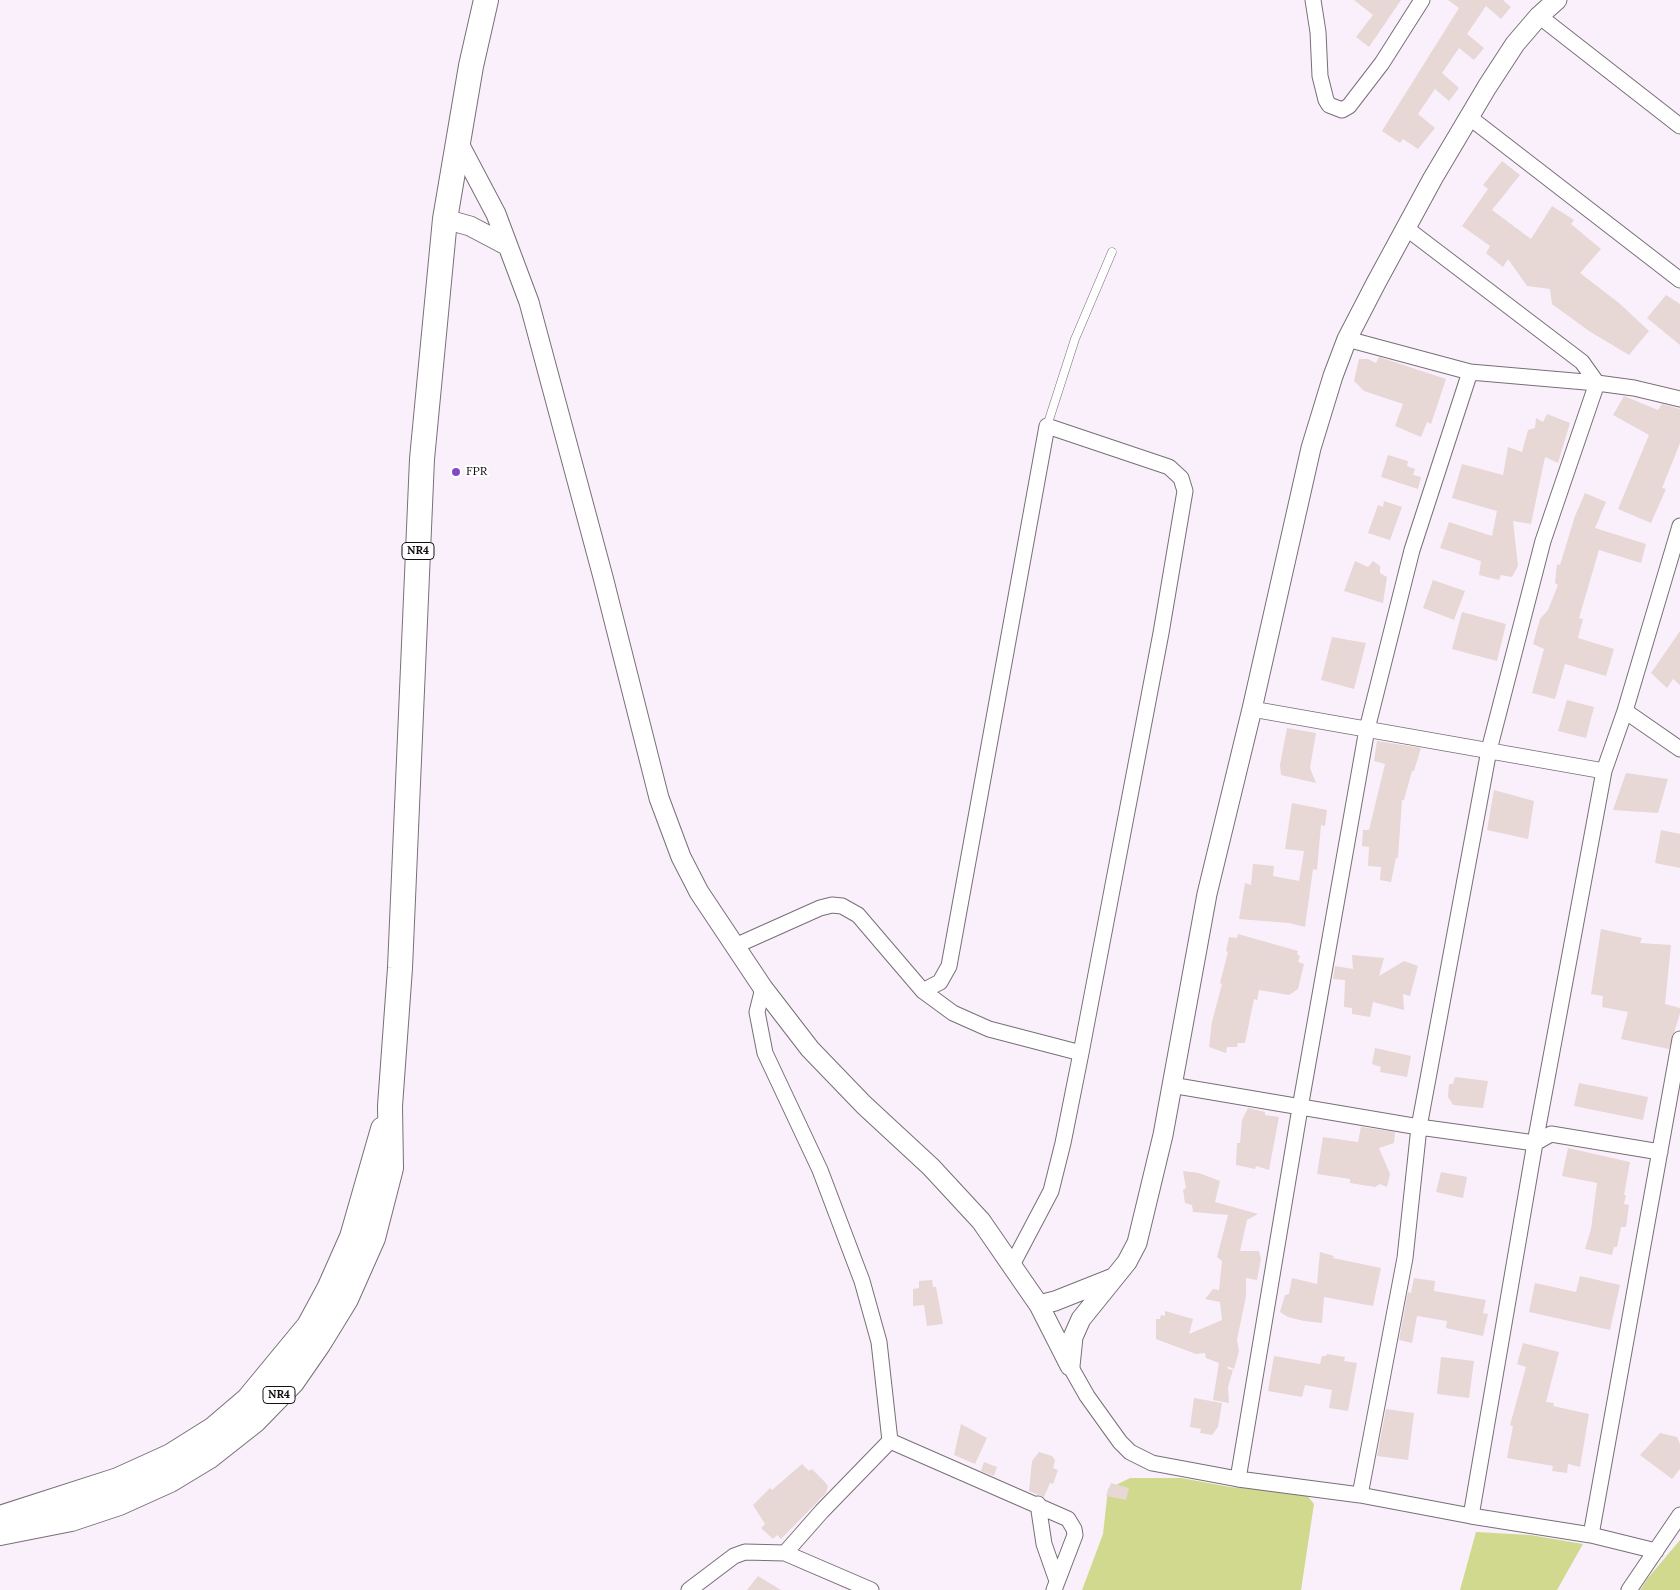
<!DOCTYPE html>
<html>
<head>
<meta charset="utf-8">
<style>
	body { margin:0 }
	canvas { display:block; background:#faf0fb }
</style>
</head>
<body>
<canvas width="1680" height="1590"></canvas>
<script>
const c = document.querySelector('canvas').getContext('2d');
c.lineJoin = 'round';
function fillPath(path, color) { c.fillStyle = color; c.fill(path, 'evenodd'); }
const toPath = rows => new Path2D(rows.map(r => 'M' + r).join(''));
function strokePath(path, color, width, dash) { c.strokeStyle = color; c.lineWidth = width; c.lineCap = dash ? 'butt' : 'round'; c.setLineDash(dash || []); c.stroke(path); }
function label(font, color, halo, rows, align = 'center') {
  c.font = font + ' Lora,serif'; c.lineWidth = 4; c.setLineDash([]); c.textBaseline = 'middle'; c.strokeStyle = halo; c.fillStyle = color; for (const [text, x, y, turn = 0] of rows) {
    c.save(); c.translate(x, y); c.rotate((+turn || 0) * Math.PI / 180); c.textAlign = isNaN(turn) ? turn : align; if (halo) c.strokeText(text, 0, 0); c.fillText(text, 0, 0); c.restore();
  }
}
fillPath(toPath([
	[1130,1478,1181,1478,1230,1487,1305,1493,1314,1504,1301,1590,1082,1590,1103,1534,1108,1489],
	[1476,1532,1530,1535,1583,1544,1557,1590,1460,1590],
	[1680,1540,1680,1590,1640,1590,1648,1578]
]), '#d1d98e');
fillPath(toPath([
	[1354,0,1401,0,1369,47,1356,37,1373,15],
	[1448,0,1503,0,1511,7,1501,19,1486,6,1467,34,1484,48,1474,60,1459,48,1442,73,1459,88,1449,101,1435,89,1418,114,1435,128,1418,149,1403,139,1400,143,1382,131,1459,8],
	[1502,161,1520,175,1492,210,1531,239,1552,206,1574,220,1571,224,1601,249,1580,273,1619,303,1649,331,1629,355,1589,331,1552,304,1550,289,1527,286,1508,259,1503,267,1486,253,1490,246,1462,226,1488,189,1483,185],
	[1666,295,1680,304,1680,345,1647,318],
	[1379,357,1446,379,1431,424,1427,422,1421,437,1395,426,1403,404,1364,391,1354,381,1359,359,1368,359,1376,363],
	[1624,396,1658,410,1662,404,1680,409,1680,443,1662,488,1666,489,1651,523,1618,509,1649,435,1613,415],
	[1547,414,1570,423,1558,463,1545,457,1531,524,1513,521,1518,566,1512,577,1501,575,1499,580,1479,575,1481,561,1440,548,1449,522,1492,536,1497,511,1452,498,1462,464,1503,475,1508,447,1522,452,1528,430,1535,428,1536,418,1543,422],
	[1388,455,1408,461,1407,466,1415,469,1413,475,1421,477,1418,489,1381,477],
	[1585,493,1606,502,1595,528,1646,544,1641,563,1599,550,1579,618,1583,619,1578,638,1614,649,1606,676,1565,664,1555,699,1532,693,1544,649,1533,644,1540,619,1548,610,1558,585,1555,583,1557,564,1560,565,1575,516],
	[1384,501,1402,507,1390,540,1368,533,1378,505,1383,507],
	[1355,561,1368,567,1373,561,1380,566,1380,573,1387,577,1383,603,1344,591],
	[1433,580,1465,591,1454,620,1423,608],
	[1462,612,1506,624,1497,661,1452,649],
	[1680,631,1680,685,1673,679,1667,688,1651,673],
	[1332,637,1366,643,1354,689,1321,680],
	[1567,700,1594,707,1586,738,1558,731],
	[1287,728,1316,733,1310,768,1316,783,1281,775,1280,765],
	[1377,741,1421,748,1414,771,1412,771,1404,800,1402,800,1398,858,1396,858,1391,882,1380,880,1381,867,1368,866,1369,847,1362,846,1363,830,1369,830,1385,764,1374,761],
	[1626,773,1668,779,1658,813,1613,810],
	[1494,790,1534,801,1528,839,1487,830],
	[1292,803,1327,810,1325,826,1321,825,1317,870,1313,869,1305,927,1289,923,1239,919,1245,883,1251,885,1253,864,1274,866,1273,876,1299,881,1304,851,1285,849],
	[1661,830,1680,834,1680,868,1655,863],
	[1601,929,1642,938,1640,943,1671,945,1665,1004,1680,1008,1680,1013,1669,1049,1621,1039,1628,1012,1602,1007,1603,996,1591,994],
	[1238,934,1298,951,1297,954,1300,956,1298,962,1304,964,1298,989,1289,995,1259,990,1257,1000,1254,999,1245,1043,1238,1043,1237,1047,1227,1047,1226,1053,1209,1047,1212,1022,1222,984,1220,983,1228,952,1226,951,1229,937,1237,938],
	[1352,955,1384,958,1379,976,1404,961,1418,966,1410,996,1403,994,1404,1010,1373,1002,1370,1017,1352,1014,1352,1008,1344,1007,1345,980,1333,979,1335,966,1353,969],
	[1375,1048,1411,1056,1407,1077,1380,1072,1381,1067,1372,1064],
	[1455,1077,1488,1081,1483,1108,1453,1105,1448,1097,1449,1084,1453,1084],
	[1579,1083,1648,1097,1643,1120,1574,1106],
	[1248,1108,1265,1112,1265,1115,1279,1117,1269,1170,1256,1166,1255,1169,1236,1165,1237,1143,1240,1143,1242,1120],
	[1361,1127,1395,1132,1394,1143,1379,1148,1390,1174,1387,1187,1380,1184,1375,1187,1350,1183,1350,1179,1317,1174,1323,1137,1358,1142],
	[1568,1148,1630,1162,1624,1195,1626,1195,1624,1204,1629,1205,1626,1227,1621,1227,1617,1247,1614,1247,1612,1255,1585,1249,1591,1229,1597,1183,1562,1176],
	[1183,1171,1199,1173,1220,1181,1215,1202,1258,1214,1247,1220,1240,1251,1259,1251,1261,1259,1257,1280,1246,1278,1246,1296,1237,1340,1239,1351,1234,1369,1227,1366,1228,1369,1233,1370,1228,1387,1229,1403,1213,1400,1219,1363,1206,1358,1205,1353,1196,1354,1156,1339,1156,1319,1160,1319,1161,1315,1165,1316,1165,1311,1193,1319,1189,1334,1222,1320,1220,1302,1205,1299,1213,1289,1219,1290,1222,1261,1217,1257,1228,1215,1193,1212,1192,1205,1185,1203,1183,1190,1186,1188],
	[1441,1172,1467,1177,1463,1198,1436,1192],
	[1320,1252,1334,1256,1333,1258,1381,1268,1373,1306,1324,1297,1322,1323,1304,1321,1288,1317,1280,1312,1285,1295,1289,1294,1292,1278,1317,1284],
	[1580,1276,1620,1285,1610,1330,1529,1312,1535,1283,1576,1292],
	[1414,1278,1435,1281,1434,1291,1486,1300,1483,1313,1488,1314,1483,1336,1446,1328,1447,1321,1417,1316,1412,1343,1399,1340,1408,1292,1411,1293],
	[932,1280,933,1287,936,1287,943,1324,927,1326,924,1305,913,1306,913,1289,919,1288,919,1281],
	[1523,1343,1559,1352,1546,1402,1554,1403,1553,1406,1589,1414,1580,1467,1568,1464,1567,1473,1552,1471,1553,1466,1507,1458,1513,1426,1510,1425,1526,1367,1517,1364],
	[1327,1354,1345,1357,1344,1361,1357,1363,1348,1411,1329,1408,1332,1390,1305,1385,1302,1397,1268,1391,1274,1356,1320,1364,1322,1356,1326,1356],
	[1441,1357,1474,1361,1469,1398,1437,1394],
	[1194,1398,1222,1403,1218,1427,1212,1435,1200,1433,1201,1429,1190,1427],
	[1386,1409,1414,1413,1408,1460,1377,1456],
	[961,1424,987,1438,975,1464,954,1455],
	[1660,1433,1677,1437,1680,1444,1680,1469,1672,1479,1640,1455],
	[1039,1452,1052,1456,1055,1460,1053,1468,1058,1470,1053,1484,1050,1483,1044,1497,1029,1491,1032,1461],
	[984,1462,997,1467,994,1476,981,1471],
	[802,1464,809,1471,812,1469,824,1481,828,1486,826,1493,781,1539,777,1535,773,1539,761,1528,765,1524,753,1505,770,1488,772,1490],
	[1111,1483,1129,1488,1126,1500,1106,1496],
	[758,1576,781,1590,747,1590]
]), '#e7d7d5');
const service = toPath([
	[1047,426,1075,339,1112,252]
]);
const minor = toPath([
	[1313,0,1318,32,1320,76,1326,100,1329,105,1342,110,1349,106,1382,63,1422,0],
	[1539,16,1680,126],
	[1469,117,1680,280],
	[1347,339,1470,372,1597,383,1634,388,1680,399],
	[1252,709,1604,771,1625,711,1680,526],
	[1625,711,1680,749],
	[735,946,820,908,832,905,842,906,858,915,923,991,953,1013,989,1029,1081,1053],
	[923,991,940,982,949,966,1047,426,1169,467,1181,478,1185,491,1161,633,1081,1053,1063,1143,1051,1191,1012,1265],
	[1171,1085,1419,1127,1535,1143,1551,1134,1660,1152],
	[1070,1366,1087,1396,1120,1442,1130,1452,1152,1463,1238,1479,1360,1495,1471,1516,1591,1535,1656,1551],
	[890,1441,1068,1519,1074,1529,1075,1535,1054,1590],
	[1238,1479,1300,1108,1367,729,1412,550,1470,372],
	[1360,1495,1405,1258,1419,1127,1489,750,1543,541,1597,383,1582,362,1406,228],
	[1038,1504,1044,1544,1057,1581],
	[1471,1516,1535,1143,1604,771],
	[1591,1535,1680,1039],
	[785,1553,871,1590],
	[689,1590,734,1556,745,1552,785,1553,822,1511,890,1441,879,1342,862,1281,820,1170,765,1053,757,1012,763,988],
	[1629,1590,1680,1515]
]);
const tertiary = toPath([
	[458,142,496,214,529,302,603,577,659,798,681,857,699,892,763,988,810,1049,864,1105,931,1167,981,1221,1039,1305,1070,1366],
	[445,219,470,226,508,246],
	[1039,1305,1055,1301,1113,1278],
	[1070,1366,1073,1337,1081,1319,1127,1262,1137,1243,1163,1135,1207,894,1252,709,1311,448,1333,376,1347,339,1376,283,1433,178,1487,87,1515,44,1539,16,1557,0]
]);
const trunk = toPath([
	[0,1518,118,1480,171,1456,214,1429,248,1400,309,1326,329,1289,352,1237,383,1129],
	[0,1533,71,1519,119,1503,170,1480,208,1457,255,1420,292,1382,319,1343,346,1299,373,1238,391,1168,390,1106,400,968,422,459,445,219,471,66,486,0]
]);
strokePath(service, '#786f78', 9);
strokePath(minor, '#786f78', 17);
strokePath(tertiary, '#786f78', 21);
strokePath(trunk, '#786f78', 26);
strokePath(service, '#fff', 8);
strokePath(minor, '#fff', 15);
strokePath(tertiary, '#fff', 19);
strokePath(trunk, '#fff', 24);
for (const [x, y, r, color] of [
	[456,472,5,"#804ac1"]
]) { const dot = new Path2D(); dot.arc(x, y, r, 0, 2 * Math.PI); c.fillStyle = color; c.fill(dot); strokePath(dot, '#fff', 2); }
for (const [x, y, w] of [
	[418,551,32],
	[279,1395,32]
]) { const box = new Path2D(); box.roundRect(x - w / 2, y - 8.5, w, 17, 4); c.fillStyle = '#fff'; c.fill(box); strokePath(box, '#130f13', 1); }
label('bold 11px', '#130f13', null, [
	["NR4",418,551],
	["NR4",279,1395]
]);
label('12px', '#130f13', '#fff', [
	["FPR",466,472]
], 'left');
</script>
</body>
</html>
